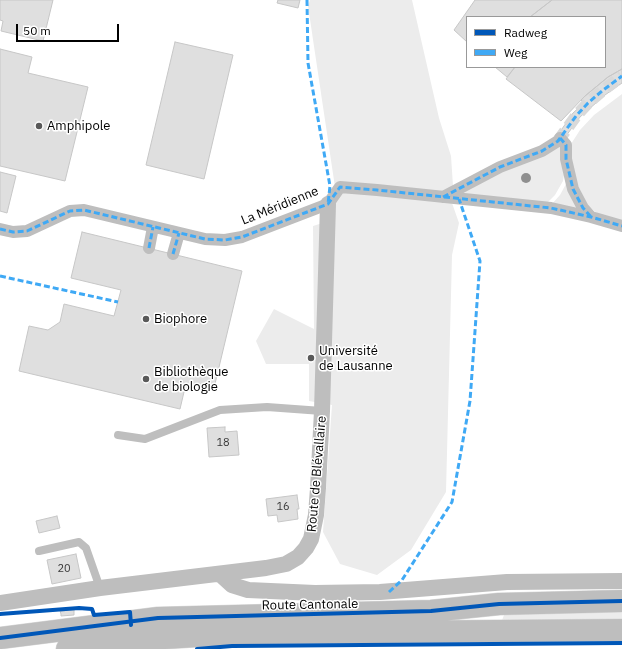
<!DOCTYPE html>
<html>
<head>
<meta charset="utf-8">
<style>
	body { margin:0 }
	#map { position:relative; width:622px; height:649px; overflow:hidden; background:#fff; font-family:"IBM Plex Sans",sans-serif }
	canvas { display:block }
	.legend { position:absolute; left:466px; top:16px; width:140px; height:52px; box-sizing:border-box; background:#fff; border:1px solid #999; margin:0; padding:5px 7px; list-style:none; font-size:12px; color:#000 }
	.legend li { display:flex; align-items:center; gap:8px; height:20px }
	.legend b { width:20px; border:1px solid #999 }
	.scale { position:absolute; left:16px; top:24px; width:103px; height:18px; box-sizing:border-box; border:2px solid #000; border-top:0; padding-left:5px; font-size:12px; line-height:14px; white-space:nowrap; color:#000; -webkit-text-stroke:3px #fff; paint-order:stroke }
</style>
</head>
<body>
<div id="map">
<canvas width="622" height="649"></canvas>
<ul class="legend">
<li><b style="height:5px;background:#0057b8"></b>Radweg</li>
<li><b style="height:5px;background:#3fa9f5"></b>Weg</li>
</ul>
<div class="scale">50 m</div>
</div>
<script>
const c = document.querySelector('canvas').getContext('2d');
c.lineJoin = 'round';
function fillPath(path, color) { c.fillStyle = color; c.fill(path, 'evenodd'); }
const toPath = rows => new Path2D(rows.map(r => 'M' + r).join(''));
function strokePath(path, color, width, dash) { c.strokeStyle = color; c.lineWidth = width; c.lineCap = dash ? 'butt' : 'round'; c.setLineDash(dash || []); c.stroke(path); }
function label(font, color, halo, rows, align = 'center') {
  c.font = font + ' "IBM Plex Sans",sans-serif'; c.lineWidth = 3; c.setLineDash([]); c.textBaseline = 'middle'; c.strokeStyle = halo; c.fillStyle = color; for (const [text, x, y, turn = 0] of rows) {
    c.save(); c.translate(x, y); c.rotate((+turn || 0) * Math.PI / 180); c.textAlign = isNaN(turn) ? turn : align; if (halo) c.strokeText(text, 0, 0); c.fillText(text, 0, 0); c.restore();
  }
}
fillPath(toPath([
	[310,0,412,0,439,118,451,156,453,186,452,203,459,223,452,255,446,492,411,550,377,575,340,564,323,532,332,405,309,401,309,364,266,364,256,341,274,309,314,329,313,226,335,219,335,187,308,6],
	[622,94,622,221,597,213,588,206,571,172,571,144,580,130,594,115],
	[561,145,564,175,563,181,555,195,546,204,459,196,476,181],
	[566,184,578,207,575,208,551,205,560,195],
	[622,606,622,622,501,623,504,615]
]), '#ececec');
const building = toPath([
	[0,0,53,0,43,41,1,31,3,21,0,20,0,0],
	[278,0,300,0,298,8,277,3,278,0],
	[475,0,552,0,530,17,467,17,467,42,454,30,475,0],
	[552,0,622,0,622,69,608,77,585,96,561,121,506,79,515,67,605,67,605,17,530,17,552,0],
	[175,42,233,55,204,179,146,165,175,42],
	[0,49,32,57,28,73,88,87,65,181,0,166,0,49],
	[495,67,515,67,507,77,495,67],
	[622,69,622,83,605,95,580,117,560,144,555,139,573,113,584,103,581,100,585,96,608,77,622,69],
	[0,172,16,176,7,213,0,211,0,172],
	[82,232,242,271,214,388,196,383,184,392,180,409,19,371,29,326,48,330,60,322,64,304,114,316,121,290,71,278,82,232],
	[225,427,225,432,237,431,239,455,209,457,207,428,225,427],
	[297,495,299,509,297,509,298,519,278,522,277,515,268,516,266,499,297,495],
	[57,516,60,528,39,533,36,521,57,516],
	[76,554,81,578,52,584,47,560,76,554],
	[74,610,74,615,61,616,61,614,60,611,74,610]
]);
fillPath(building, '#dfdfdf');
strokePath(building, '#c7c7c7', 1);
strokePath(toPath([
	[558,141,576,116,588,103,602,91,622,76]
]), '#d9d9d9', 12, [12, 6]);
const primary = toPath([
	[0,638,158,618,431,611,499,604,622,601],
	[67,649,133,640,246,633,622,630]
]);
strokePath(primary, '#dbdbdb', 23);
strokePath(toPath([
	[118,435,145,439,220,410,267,407,322,411],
	[39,551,79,542,86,548,100,588]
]), '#bebebe', 8);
strokePath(toPath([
	[560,138,566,145,566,159,573,189,583,208,591,217],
	[443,197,500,167,542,151,558,141],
	[0,229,13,232,27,231,70,211,84,210,205,239,225,240,242,237,328,204,340,187,377,190,551,208,591,217,622,226],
	[149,248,153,227],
	[173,254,179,233]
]), '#bebebe', 12);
strokePath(toPath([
	[220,574,232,585,248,590,315,593,380,592,507,582,622,581],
	[0,603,100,588,266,568,286,564,298,557,306,548,311,539,316,515,318,488,322,411,328,204]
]), '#bebebe', 16);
strokePath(primary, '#bebebe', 22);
strokePath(toPath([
	[307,0,308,63,330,186,328,204],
	[560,138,566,145,566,159,573,189,583,208,591,217],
	[443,197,500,167,542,151,558,141,576,116,588,103,602,91,622,76],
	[0,229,13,232,27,231,70,211,84,210,205,239,225,240,242,237,328,204,340,187,377,190,551,208,591,217,622,226],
	[149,248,153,227],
	[173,254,179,233],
	[0,276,118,302],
	[389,592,402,580,452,502,470,401,480,261,459,199]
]), '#3fa9f5', 3, [6, 3]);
strokePath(toPath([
	[0,614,79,608,92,609,94,615,130,612,131,625],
	[0,638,158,618,431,611,499,604,622,601],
	[197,649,232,646,622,643]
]), '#0057b8', 4);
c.fillStyle = '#8f8f8f';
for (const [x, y] of [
	[526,178]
]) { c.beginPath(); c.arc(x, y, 5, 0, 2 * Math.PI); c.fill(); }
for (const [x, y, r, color] of [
	[39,126,4,"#595959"],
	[146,319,4,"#595959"],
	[311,358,4,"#595959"],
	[146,379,4,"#595959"]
]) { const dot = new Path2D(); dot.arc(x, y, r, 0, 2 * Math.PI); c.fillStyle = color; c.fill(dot); strokePath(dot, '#fff', 1.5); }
label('11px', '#383838', null, [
	["18",223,443],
	["16",283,507],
	["20",64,569]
]);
label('13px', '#000', '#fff', [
	["Amphipole",47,126],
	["Biophore",154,319],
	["Université",319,351],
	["de Lausanne",319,366],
	["Bibliothèque",154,372],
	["de biologie",154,387]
], 'left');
label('13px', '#000', '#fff', [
	["La Méridienne",280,206,-22],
	["Route de Blévallaire",317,474,-85],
	["Route Cantonale",310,605,-1]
]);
</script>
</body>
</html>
